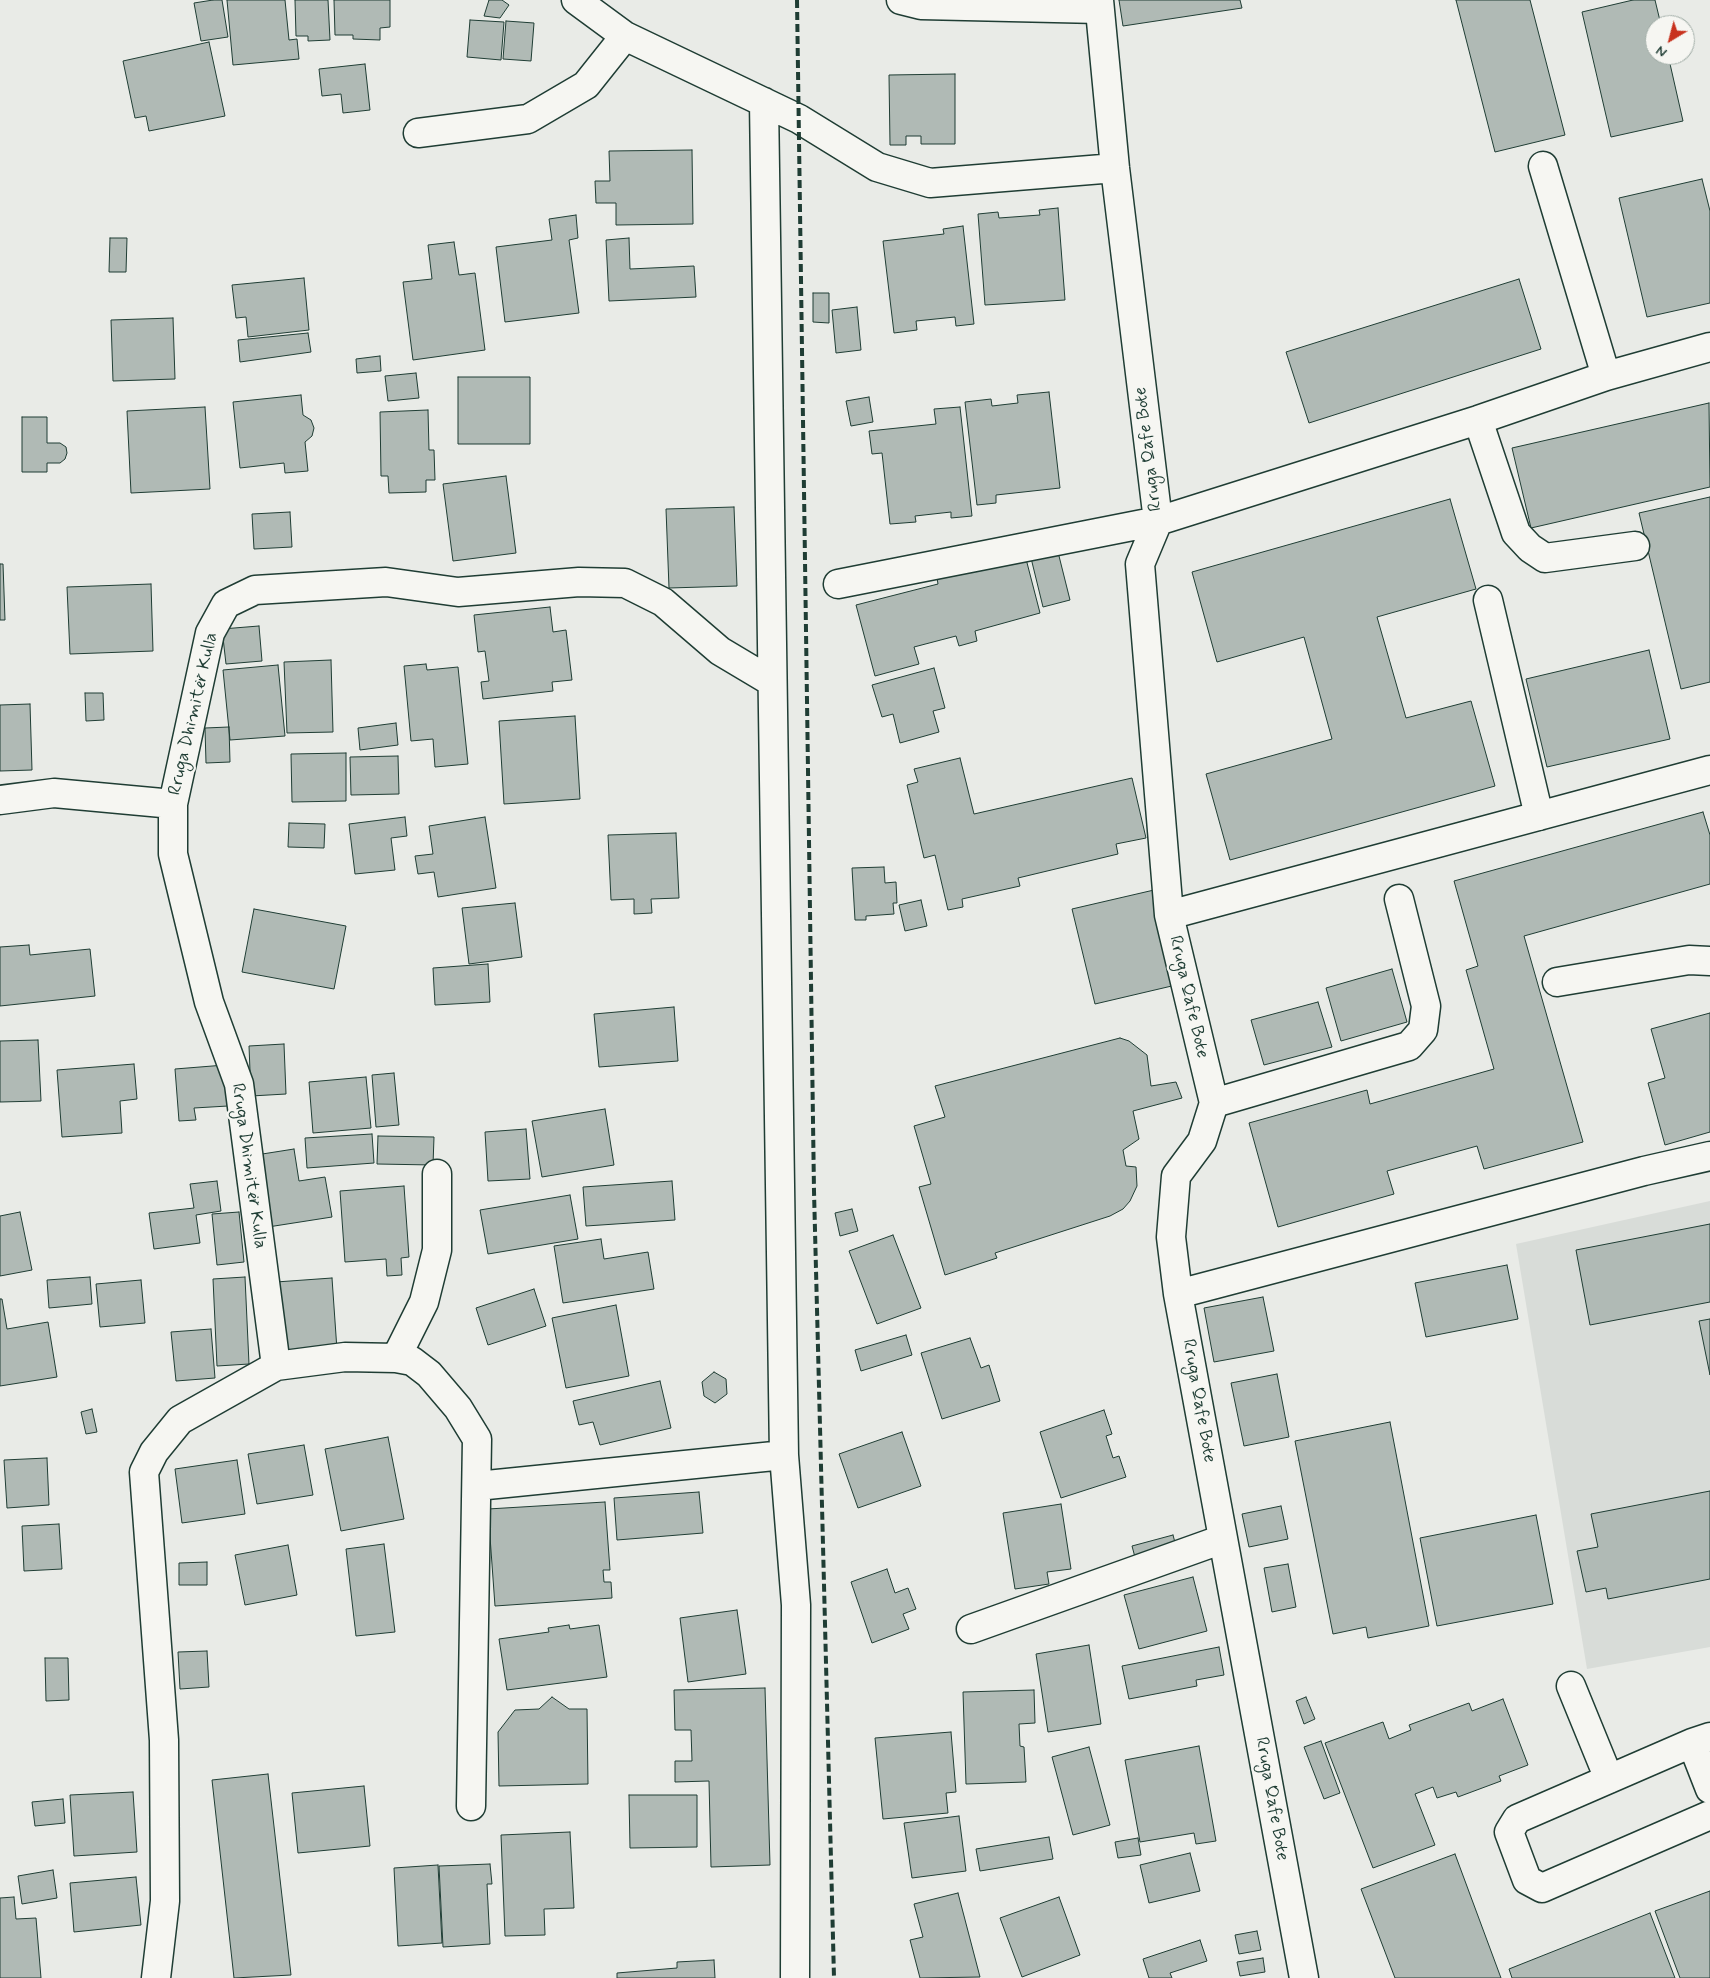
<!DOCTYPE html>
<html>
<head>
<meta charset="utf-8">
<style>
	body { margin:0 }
	#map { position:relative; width:1710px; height:1978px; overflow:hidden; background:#e9ebe7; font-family:Mynerve,sans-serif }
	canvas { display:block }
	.north { position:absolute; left:1645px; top:15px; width:50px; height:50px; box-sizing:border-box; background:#f6f6f2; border:1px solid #a0aca6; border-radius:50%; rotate:217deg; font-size:14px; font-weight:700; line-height:20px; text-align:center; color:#1f3d34 }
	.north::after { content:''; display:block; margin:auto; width:18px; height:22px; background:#c8321e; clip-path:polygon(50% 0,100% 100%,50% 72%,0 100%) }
</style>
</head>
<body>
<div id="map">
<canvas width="1710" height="1978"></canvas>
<div class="north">N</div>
</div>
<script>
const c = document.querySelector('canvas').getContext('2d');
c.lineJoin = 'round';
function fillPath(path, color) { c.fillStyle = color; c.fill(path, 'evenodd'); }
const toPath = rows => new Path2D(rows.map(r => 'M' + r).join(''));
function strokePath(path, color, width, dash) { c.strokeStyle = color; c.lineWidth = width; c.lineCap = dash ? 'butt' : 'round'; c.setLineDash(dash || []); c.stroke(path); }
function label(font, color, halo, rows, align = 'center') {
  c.font = font + ' Mynerve,sans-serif'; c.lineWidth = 4.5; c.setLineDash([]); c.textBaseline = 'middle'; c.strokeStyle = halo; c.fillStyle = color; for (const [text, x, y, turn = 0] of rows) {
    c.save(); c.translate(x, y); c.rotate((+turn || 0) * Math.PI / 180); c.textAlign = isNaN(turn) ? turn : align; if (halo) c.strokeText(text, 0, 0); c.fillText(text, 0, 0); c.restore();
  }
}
fillPath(toPath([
	[1710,1201,1710,1647,1587,1669,1516,1244]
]), '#d8dcd8');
const building = toPath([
	[213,0,222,0,228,37,201,41,194,3,213,0],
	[227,0,285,0,289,40,297,39,299,59,233,65,227,0],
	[295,0,328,0,330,40,308,41,308,36,296,36,295,0],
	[334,0,390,0,390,27,380,28,380,40,353,39,353,35,335,35,334,0],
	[489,0,502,0,509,5,500,18,484,16,489,0],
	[1119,0,1240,0,1242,8,1123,26,1119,0],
	[1456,0,1530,0,1565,135,1495,152,1456,0],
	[1633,0,1655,0,1661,25,1655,25,1655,55,1668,55,1683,121,1611,137,1582,12,1633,0],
	[470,20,504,22,501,60,467,57,470,20],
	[506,21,534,23,531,61,503,59,506,21],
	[209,42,225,116,149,131,146,116,135,118,123,61,209,42],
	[365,64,370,110,343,113,341,94,322,96,319,69,365,64],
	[955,74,955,144,921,144,921,136,906,136,906,145,890,145,889,75,955,74],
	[692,150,693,224,616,225,616,203,596,203,595,181,610,181,609,151,692,150],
	[1702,179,1710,211,1710,303,1647,317,1619,198,1702,179],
	[1058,208,1065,300,985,305,978,214,998,212,999,218,1040,215,1039,210,1058,208],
	[576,215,578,238,569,240,579,313,505,322,496,247,552,240,549,219,576,215],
	[963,226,974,324,956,326,955,317,916,321,917,330,894,333,883,241,944,234,943,229,963,226],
	[110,238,127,238,126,272,109,272,110,238],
	[629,238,630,269,694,266,696,297,609,301,606,240,629,238],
	[454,242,459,275,475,273,485,350,413,360,403,282,432,279,428,245,454,242],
	[304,278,309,330,248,337,246,317,236,318,232,285,304,278],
	[1519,279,1541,349,1309,423,1286,352,1519,279],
	[813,293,829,293,829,323,813,322,813,293],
	[857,307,861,350,836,353,832,310,857,307],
	[173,318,175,379,113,381,111,320,173,318],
	[308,333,311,352,240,362,238,340,308,333],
	[380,356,381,371,357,373,356,359,380,356],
	[416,373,419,398,388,401,385,376,416,373],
	[458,377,530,377,530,444,458,444,458,377],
	[1049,392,1060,488,996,495,996,503,977,505,965,402,991,399,992,406,1018,403,1017,395,1049,392],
	[301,395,303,415,311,420,314,428,312,436,305,442,308,471,285,473,284,463,240,468,233,402,301,395],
	[869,397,873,422,851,426,846,401,869,397],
	[1709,403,1710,487,1531,528,1512,448,1709,403],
	[205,407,210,489,131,493,127,411,205,407],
	[960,407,972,516,951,518,951,512,915,516,916,522,890,524,882,453,872,454,869,431,936,424,934,409,960,407],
	[428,410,429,450,434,450,435,480,426,480,426,492,389,493,388,476,381,476,380,412,428,410],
	[22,417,47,417,47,443,60,443,66,447,67,453,65,459,60,463,47,463,47,472,22,472,22,417],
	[506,476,516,553,453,561,443,484,506,476],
	[1710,497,1710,682,1681,689,1639,513,1710,497],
	[1450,499,1476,589,1377,617,1406,718,1471,701,1495,786,1230,860,1206,774,1332,739,1304,637,1217,662,1192,572,1450,499],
	[734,507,737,586,669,588,666,509,734,507],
	[290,512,292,547,254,549,252,514,290,512],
	[1058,552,1070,600,1043,607,1031,558,1058,552],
	[1025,555,1040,613,975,631,977,641,959,646,956,636,914,647,919,664,875,676,856,605,938,584,937,578,1025,555],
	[0,564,3,564,5,620,0,620,0,564],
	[151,584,153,651,70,654,67,587,151,584],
	[550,607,553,632,566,630,572,680,552,682,553,691,483,699,481,682,489,681,485,651,478,652,474,615,550,607],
	[259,626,262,661,226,664,222,629,259,626],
	[1649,650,1670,739,1547,767,1526,679,1649,650],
	[331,660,333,732,287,733,284,662,331,660],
	[426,664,427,670,458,667,468,764,435,767,433,739,411,741,404,666,426,664],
	[278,665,285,736,230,740,223,670,278,665],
	[934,668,945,708,933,711,939,732,900,743,893,714,882,717,872,685,934,668],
	[85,693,103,693,104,720,86,721,85,693],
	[30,704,32,770,0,771,0,705,30,704],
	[575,716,580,799,504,804,499,721,575,716],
	[396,723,398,745,360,750,358,728,396,723],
	[229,727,230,762,206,763,205,728,229,727],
	[346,753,346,801,292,802,291,754,346,753],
	[398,756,399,794,351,795,350,757,398,756],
	[960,758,974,814,1132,778,1146,838,1116,844,1118,854,1018,878,1020,886,962,899,963,907,948,910,935,855,924,858,907,785,918,782,914,769,960,758],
	[1703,812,1710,835,1710,884,1524,936,1583,1142,1484,1169,1477,1146,1387,1171,1394,1194,1278,1227,1249,1123,1367,1090,1370,1104,1494,1069,1466,970,1478,966,1454,881,1703,812],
	[405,817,407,836,391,838,395,870,355,874,349,824,405,817],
	[485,817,496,888,438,897,434,872,418,874,415,856,433,854,429,826,485,817],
	[289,823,325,824,324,848,288,847,289,823],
	[676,833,679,898,651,899,652,913,634,914,634,899,611,900,608,835,676,833],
	[884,867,885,883,896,882,897,903,893,903,894,914,866,916,866,920,855,920,852,868,884,867],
	[1154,890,1176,985,1095,1004,1072,909,1154,890],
	[921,900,927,926,905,931,899,905,921,900],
	[515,903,522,957,469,964,462,908,515,903],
	[254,909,346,926,334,989,242,972,254,909],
	[29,945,30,955,90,949,95,996,0,1006,0,947,29,945],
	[488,964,490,1002,435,1005,433,968,488,964],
	[1392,969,1407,1022,1341,1041,1326,988,1392,969],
	[1318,1002,1332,1047,1264,1065,1251,1020,1318,1002],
	[674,1007,678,1061,599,1067,594,1014,674,1007],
	[1710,1013,1710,1132,1665,1145,1648,1083,1665,1078,1651,1029,1710,1013],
	[1120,1038,1129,1041,1147,1055,1151,1086,1176,1082,1182,1098,1133,1111,1139,1139,1123,1150,1126,1166,1136,1167,1137,1186,1130,1201,1123,1209,1110,1216,995,1253,997,1258,945,1275,919,1187,931,1184,914,1126,945,1117,935,1086,1120,1038],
	[38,1040,41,1101,0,1102,0,1041,38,1040],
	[284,1044,286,1094,251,1096,249,1046,284,1044],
	[134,1064,137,1099,120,1101,122,1133,62,1137,57,1070,134,1064],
	[225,1065,228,1106,194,1108,196,1120,179,1121,175,1069,225,1065],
	[394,1073,399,1125,376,1127,372,1075,394,1073],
	[366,1077,371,1128,313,1133,309,1082,366,1077],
	[605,1109,614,1165,542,1177,532,1121,605,1109],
	[526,1129,530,1179,488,1181,485,1132,526,1129],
	[372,1134,374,1163,307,1168,305,1138,372,1134],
	[378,1136,434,1137,433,1165,377,1164,378,1136],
	[294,1149,299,1181,325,1177,332,1217,268,1227,256,1155,294,1149],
	[217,1181,221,1211,196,1215,200,1243,154,1249,149,1213,194,1208,190,1184,217,1181],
	[672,1181,675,1220,586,1226,583,1187,672,1181],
	[404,1186,409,1257,401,1258,402,1275,387,1276,386,1259,345,1262,340,1191,404,1186],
	[570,1195,578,1239,488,1254,480,1210,570,1195],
	[852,1209,858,1231,840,1236,835,1213,852,1209],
	[20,1212,32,1270,0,1276,0,1216,20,1212],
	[239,1212,244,1262,217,1265,212,1214,239,1212],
	[1710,1224,1710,1302,1590,1325,1576,1250,1710,1224],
	[893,1235,921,1308,877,1324,849,1251,893,1235],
	[601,1239,604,1259,648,1252,654,1289,563,1303,554,1246,601,1239],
	[1507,1265,1518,1319,1426,1337,1415,1283,1507,1265],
	[90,1277,92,1304,49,1308,47,1280,90,1277],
	[245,1277,249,1364,217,1366,213,1279,245,1277],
	[332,1278,337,1350,281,1355,276,1282,332,1278],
	[141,1280,145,1323,100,1327,96,1284,141,1280],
	[534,1289,546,1326,488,1345,476,1308,534,1289],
	[1263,1297,1274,1351,1214,1362,1204,1308,1263,1297],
	[0,1299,2,1299,7,1329,48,1322,57,1377,0,1386,0,1299],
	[616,1305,629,1376,566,1388,552,1318,616,1305],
	[1710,1319,1710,1375,1699,1321,1710,1319],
	[211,1329,215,1378,176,1381,171,1332,211,1329],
	[906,1335,912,1355,861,1371,855,1350,906,1335],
	[970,1338,981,1368,989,1365,1000,1401,942,1419,921,1353,970,1338],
	[714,1372,726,1379,727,1394,715,1403,704,1396,702,1382,714,1372],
	[1277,1374,1289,1437,1244,1446,1231,1383,1277,1374],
	[660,1381,671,1428,600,1445,593,1422,579,1425,573,1401,660,1381],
	[92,1409,97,1432,86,1434,81,1412,92,1409],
	[1104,1410,1112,1434,1106,1436,1113,1458,1119,1456,1126,1477,1061,1498,1040,1432,1104,1410],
	[1390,1422,1429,1626,1368,1638,1366,1627,1333,1634,1295,1441,1390,1422],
	[902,1432,921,1486,858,1508,839,1454,902,1432],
	[388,1437,404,1519,341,1531,325,1449,388,1437],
	[304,1445,313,1495,257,1504,248,1454,304,1445],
	[47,1458,49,1505,7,1508,4,1460,47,1458],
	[237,1460,245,1514,182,1523,175,1469,237,1460],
	[1710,1491,1710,1579,1608,1599,1606,1588,1586,1592,1577,1551,1598,1547,1591,1514,1710,1491],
	[699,1492,703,1533,617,1540,614,1498,699,1492],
	[605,1502,610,1570,603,1570,604,1582,611,1582,612,1598,495,1606,488,1509,605,1502],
	[1061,1504,1071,1569,1047,1572,1049,1584,1015,1589,1003,1513,1061,1504],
	[1281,1506,1288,1539,1249,1547,1242,1514,1281,1506],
	[1536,1515,1553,1604,1437,1626,1420,1538,1536,1515],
	[59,1524,62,1569,24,1571,22,1526,59,1524],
	[1173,1535,1177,1550,1136,1561,1132,1546,1173,1535],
	[384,1544,395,1632,356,1636,346,1549,384,1544],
	[288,1545,297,1595,245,1605,235,1555,288,1545],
	[207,1562,207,1585,179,1585,179,1563,207,1562],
	[1288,1564,1296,1607,1272,1612,1264,1568,1288,1564],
	[887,1569,895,1593,908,1588,916,1609,903,1614,909,1629,872,1643,851,1582,887,1569],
	[1193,1577,1207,1631,1139,1649,1124,1595,1193,1577],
	[737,1610,746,1674,688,1682,680,1618,737,1610],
	[569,1625,570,1629,599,1625,607,1677,507,1690,499,1639,549,1632,548,1628,569,1625],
	[1089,1645,1101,1724,1048,1732,1036,1654,1089,1645],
	[1219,1647,1224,1675,1196,1680,1197,1686,1129,1699,1122,1666,1219,1647],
	[207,1651,209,1687,180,1689,178,1652,207,1651],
	[45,1658,68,1658,69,1700,46,1701,45,1658],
	[765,1688,770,1865,711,1867,709,1781,675,1782,675,1761,692,1761,691,1730,675,1730,674,1690,765,1688],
	[1034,1690,1035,1723,1019,1724,1020,1746,1024,1747,1026,1782,966,1784,963,1692,1034,1690],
	[552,1697,569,1709,587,1709,588,1784,499,1786,498,1732,515,1710,539,1709,552,1697],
	[1306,1697,1315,1719,1304,1724,1296,1701,1306,1697],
	[1503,1699,1528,1765,1499,1776,1501,1781,1458,1797,1456,1792,1437,1798,1433,1787,1415,1794,1435,1845,1373,1868,1325,1743,1383,1722,1389,1739,1411,1730,1409,1725,1469,1703,1472,1711,1503,1699],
	[951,1732,956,1792,946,1793,948,1813,883,1819,875,1738,951,1732],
	[1321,1741,1340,1793,1324,1799,1304,1747,1321,1741],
	[1199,1746,1216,1841,1196,1844,1194,1833,1140,1842,1125,1760,1199,1746],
	[1089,1747,1110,1825,1073,1835,1052,1757,1089,1747],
	[268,1774,291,1975,234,1978,212,1780,268,1774],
	[364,1786,370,1846,298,1853,292,1793,364,1786],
	[133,1792,137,1852,74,1856,70,1795,133,1792],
	[629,1795,697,1795,697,1847,630,1848,629,1795],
	[63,1799,65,1823,35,1826,32,1802,63,1799],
	[959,1816,966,1871,912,1878,904,1823,959,1816],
	[570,1832,574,1908,544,1909,545,1935,505,1936,501,1835,570,1832],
	[1049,1837,1053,1859,980,1871,976,1849,1049,1837],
	[1138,1838,1141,1855,1118,1858,1115,1842,1138,1838],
	[1190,1853,1200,1891,1149,1903,1140,1865,1190,1853],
	[1455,1854,1501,1978,1395,1978,1361,1889,1455,1854],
	[490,1864,492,1884,487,1884,490,1944,443,1947,439,1866,490,1864],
	[438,1865,442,1943,398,1946,394,1868,438,1865],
	[53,1870,57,1898,22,1904,18,1876,53,1870],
	[136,1877,141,1925,74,1932,70,1883,136,1877],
	[1710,1891,1710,1978,1680,1978,1655,1911,1710,1891],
	[958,1893,980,1977,920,1978,910,1940,923,1937,914,1904,958,1893],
	[14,1897,16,1919,36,1918,41,1978,0,1978,0,1898,14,1897],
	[1059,1897,1080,1955,1022,1977,1000,1918,1059,1897],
	[1650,1913,1675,1978,1512,1978,1509,1969,1650,1913],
	[1257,1931,1261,1950,1239,1954,1235,1935,1257,1931],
	[1200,1940,1207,1961,1170,1973,1172,1978,1149,1978,1143,1959,1200,1940],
	[1263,1958,1265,1972,1240,1976,1237,1962,1263,1958],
	[714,1960,715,1978,617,1978,617,1973,677,1968,677,1962,714,1960]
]);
fillPath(building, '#b0bab5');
strokePath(building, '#1f3d34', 1);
const minor = toPath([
	[576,0,625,36,799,119,877,167,930,183,1115,168],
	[901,0,921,5,1099,9],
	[1099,0,1115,168,1158,521,1140,564,1169,915,1214,1103,1202,1141,1176,1176,1171,1237,1178,1294,1304,1978],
	[764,102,784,1455,796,1605,795,1978],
	[418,133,528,119,586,85,625,36],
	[1543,166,1606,376],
	[1478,420,1516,533,1530,548,1545,558,1635,546],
	[838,584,1158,521,1478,420,1606,376,1710,347],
	[1488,600,1539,816],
	[0,800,54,793,173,804],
	[1169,915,1710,770],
	[1557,982,1689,960,1710,961],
	[1214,1103,1409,1046,1423,1030,1426,1006,1399,899],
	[1178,1294,1644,1171,1710,1156],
	[396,1358,424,1302,437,1250,437,1174],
	[276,1366,239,1084,209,1002,173,854,173,804,210,633,226,604,255,590,386,582,458,592,579,582,625,583,663,602,720,651,772,682],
	[477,1486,784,1455],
	[971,1629,1223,1539],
	[1571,1686,1609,1779],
	[1710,1737,1692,1743,1517,1819,1509,1832,1527,1880,1542,1888,1710,1815],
	[1692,1743,1710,1789],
	[156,1978,165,1901,164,1740,144,1472,154,1452,180,1420,276,1366,345,1357,396,1358,412,1361,429,1374,458,1408,477,1439,471,1806]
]);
strokePath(minor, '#1f3d34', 31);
strokePath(minor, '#f6f6f2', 28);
strokePath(toPath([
	[797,0,814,1191,834,1978]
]), '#1f3d34', 4, [8, 4]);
label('18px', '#1f3d34', '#f6f6f2', [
	["Rruga Qafe Bote",1149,449,-97],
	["Rruga Dhimitër Kulla",194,714,-77],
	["Rruga Qafe Bote",1188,997,77],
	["Rruga Dhimitër Kulla",248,1166,82],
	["Rruga Qafe Bote",1198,1401,80],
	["Rruga Qafe Bote",1271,1799,80]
]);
</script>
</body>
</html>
